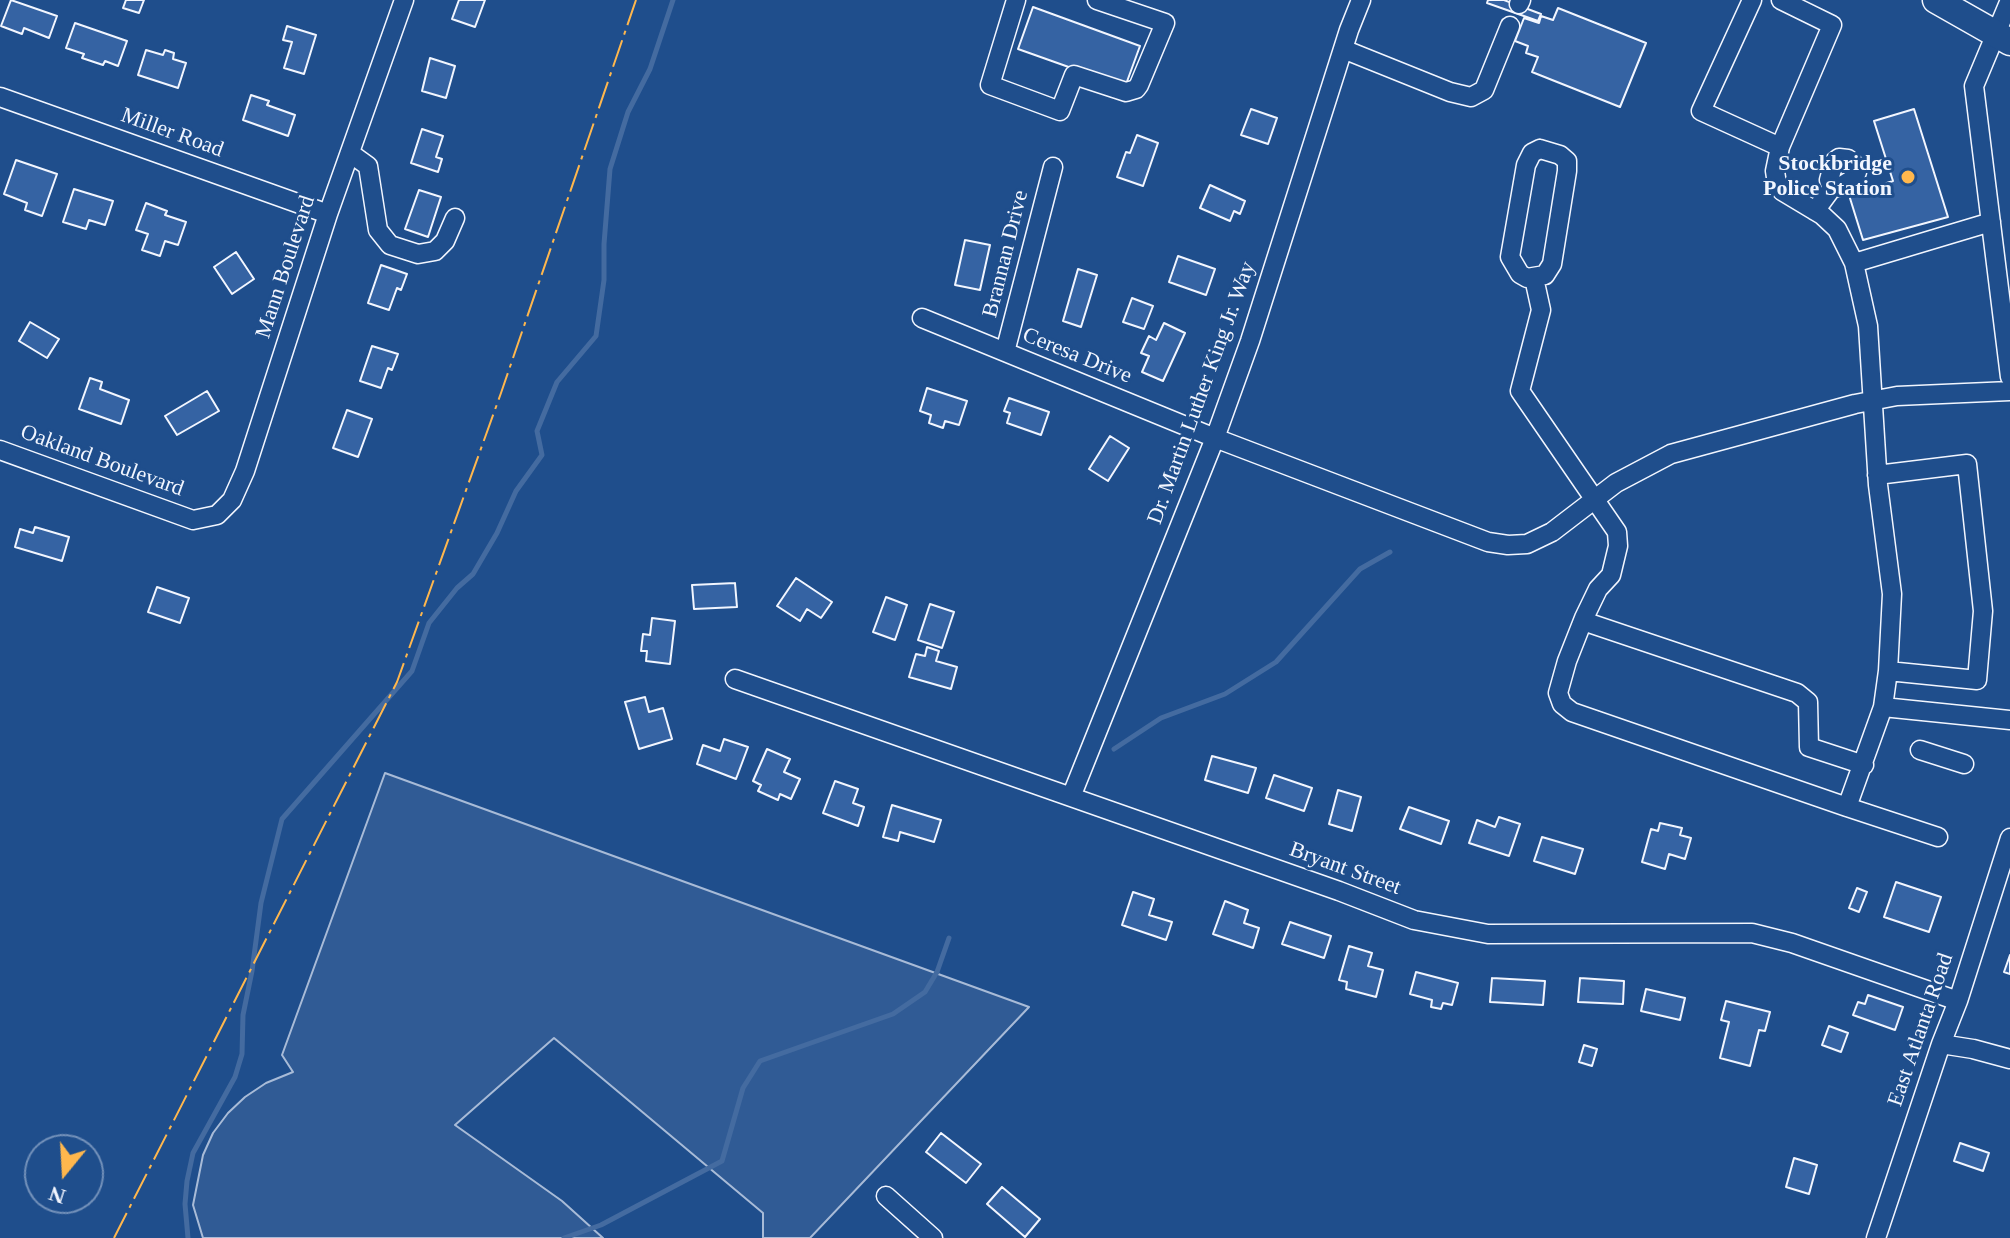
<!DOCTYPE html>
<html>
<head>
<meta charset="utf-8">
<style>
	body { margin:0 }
	#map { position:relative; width:2010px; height:1238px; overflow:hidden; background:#1f4e8c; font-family:"Times New Roman",serif }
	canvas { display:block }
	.north { position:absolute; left:24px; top:1134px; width:80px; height:80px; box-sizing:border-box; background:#1f4e8c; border:2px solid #7391ba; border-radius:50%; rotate:198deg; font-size:22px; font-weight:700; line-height:32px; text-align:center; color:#f2f6ff }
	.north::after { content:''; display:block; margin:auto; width:28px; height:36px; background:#ffb74d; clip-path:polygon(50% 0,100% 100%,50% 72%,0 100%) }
</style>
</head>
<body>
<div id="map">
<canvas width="2010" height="1238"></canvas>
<div class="north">N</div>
</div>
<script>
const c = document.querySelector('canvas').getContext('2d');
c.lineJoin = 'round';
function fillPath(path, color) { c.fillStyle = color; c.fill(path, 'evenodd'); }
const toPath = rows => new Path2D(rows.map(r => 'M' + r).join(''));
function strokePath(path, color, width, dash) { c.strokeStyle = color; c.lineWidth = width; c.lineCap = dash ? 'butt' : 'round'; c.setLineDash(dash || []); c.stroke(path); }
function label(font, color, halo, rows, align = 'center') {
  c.font = font + ' "Times New Roman",serif'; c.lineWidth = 6; c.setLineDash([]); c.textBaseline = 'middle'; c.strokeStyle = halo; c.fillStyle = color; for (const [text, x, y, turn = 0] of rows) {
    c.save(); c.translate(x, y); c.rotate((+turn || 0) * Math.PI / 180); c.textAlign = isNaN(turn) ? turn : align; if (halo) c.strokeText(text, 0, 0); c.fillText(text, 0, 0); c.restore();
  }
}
const built = toPath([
	[385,773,1029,1007,810,1238,763,1238,763,1213,554,1038,455,1125,562,1201,603,1238,203,1238,193,1205,203,1155,213,1133,228,1113,245,1097,266,1083,293,1072,282,1055,385,773]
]);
fillPath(built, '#305b95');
strokePath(built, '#a8bbd7', 2);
strokePath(toPath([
	[1114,749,1161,718,1225,694,1276,662,1360,569,1390,552],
	[188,1238,185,1204,187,1181,193,1153,235,1077,242,1054,243,1015,252,971,261,903,282,819,412,671,429,623,457,588,473,574,497,533,516,491,542,455,537,431,557,382,596,336,604,280,604,244,610,169,628,112,650,69,673,0],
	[564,1238,601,1225,722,1161,743,1088,760,1061,893,1014,925,992,937,972,949,938]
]), '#446ba0', 5);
const building = toPath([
	[11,0,57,16,49,38,24,28,22,34,1,26,11,0],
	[126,0,144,0,139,13,123,8,126,0],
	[459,0,485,0,475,27,452,19,459,0],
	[1488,0,1504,0,1541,14,1538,21,1487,3,1488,0],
	[1033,7,1140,46,1125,87,1018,49,1033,7],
	[1558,8,1646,43,1620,107,1532,72,1538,57,1526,53,1528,46,1515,41,1524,18,1539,23,1541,16,1553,20,1558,8],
	[75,23,127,41,118,66,105,61,103,65,82,58,84,54,66,48,75,23],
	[287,26,316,35,304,74,284,68,292,42,283,40,287,26],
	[146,50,163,55,165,50,174,53,173,59,186,63,178,88,138,75,146,50],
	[430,58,455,66,446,98,422,91,430,58],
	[251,95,269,101,267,105,295,115,288,136,243,120,251,95],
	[1251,109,1277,118,1268,144,1241,135,1251,109],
	[1914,109,1948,217,1863,240,1849,195,1893,181,1874,121,1914,109],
	[422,129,443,136,436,157,442,159,438,172,411,163,422,129],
	[1137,135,1158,143,1143,186,1117,177,1126,152,1130,153,1137,135],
	[16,160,57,174,42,216,25,210,27,203,4,194,16,160],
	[1210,185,1245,201,1240,214,1234,211,1230,221,1200,208,1210,185],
	[74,189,113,201,105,225,89,220,86,229,63,222,74,189],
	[419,190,441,197,428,237,405,229,419,190],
	[146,203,167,211,165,215,186,222,178,245,165,241,160,256,142,250,148,234,136,230,146,203],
	[965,240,990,245,980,290,955,285,965,240],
	[236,252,254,279,232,294,214,267,236,252],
	[1178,256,1215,269,1206,295,1169,282,1178,256],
	[381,265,407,274,401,290,397,288,389,310,368,303,381,265],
	[1078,269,1097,275,1081,327,1063,321,1078,269],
	[1132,298,1153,306,1144,329,1123,322,1132,298],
	[30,322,59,339,47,358,19,341,30,322],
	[1164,323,1185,333,1163,381,1142,372,1149,356,1141,353,1149,336,1156,340,1164,323],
	[372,346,398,354,392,370,388,368,381,388,360,381,372,346],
	[90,378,102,382,100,389,129,400,121,424,79,409,90,378],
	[927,388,967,401,959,425,945,421,943,428,929,423,931,415,920,411,927,388],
	[207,391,219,411,177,435,165,416,207,391],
	[1009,398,1049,412,1041,435,1007,423,1010,413,1004,411,1009,398],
	[347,410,372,419,358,457,333,448,347,410],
	[1110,436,1129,448,1108,481,1089,469,1110,436],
	[35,527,69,537,62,561,15,547,20,529,33,533,35,527],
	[796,578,832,602,821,618,807,609,800,621,777,606,796,578],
	[735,583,737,607,694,609,692,585,735,583],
	[157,587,189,598,180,623,148,612,157,587],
	[886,597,907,605,895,640,873,632,886,597],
	[930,604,954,612,942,648,918,640,930,604],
	[652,618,675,621,670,664,646,661,647,651,641,651,643,634,650,635,652,618],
	[927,647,939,651,936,661,957,667,951,689,909,677,916,654,925,656,927,647],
	[645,697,649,712,663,708,672,739,639,749,625,702,645,697],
	[724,739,748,747,736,779,697,764,703,745,720,751,724,739],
	[767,749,790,759,784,772,800,779,791,799,780,794,778,800,758,791,761,785,753,781,767,749],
	[1212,756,1256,768,1248,793,1205,780,1212,756],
	[1274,775,1312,788,1304,811,1266,798,1274,775],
	[835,781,858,789,853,803,864,807,858,826,823,813,835,781],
	[1338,790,1361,797,1352,831,1329,824,1338,790],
	[892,805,941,820,934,842,900,832,898,841,883,837,892,805],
	[1409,807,1449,821,1441,844,1400,829,1409,807],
	[1499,817,1520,824,1509,856,1469,843,1477,820,1495,827,1499,817],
	[1660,823,1682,828,1680,835,1691,838,1685,859,1669,854,1665,869,1642,862,1651,829,1658,831,1660,823],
	[1542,837,1583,849,1575,874,1534,861,1542,837],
	[1896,882,1941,897,1929,932,1884,917,1896,882],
	[1857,888,1867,892,1859,912,1849,908,1857,888],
	[1133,892,1154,899,1149,915,1172,922,1166,940,1122,925,1133,892],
	[1225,901,1248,910,1244,923,1259,928,1253,948,1213,934,1225,901],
	[1290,922,1331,936,1324,958,1282,944,1290,922],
	[1349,946,1372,953,1368,966,1383,970,1376,997,1346,989,1347,982,1339,980,1349,946],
	[2010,955,2010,974,2004,972,2010,955],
	[1416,972,1458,983,1452,1005,1443,1003,1441,1009,1431,1007,1432,1000,1410,994,1416,972],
	[1492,978,1545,981,1543,1005,1490,1002,1492,978],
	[1580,978,1624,981,1623,1004,1578,1002,1580,978],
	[1646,989,1685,998,1680,1020,1641,1011,1646,989],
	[1868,995,1903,1007,1895,1030,1853,1015,1858,1002,1865,1004,1868,995],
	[1726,1001,1770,1012,1765,1031,1759,1030,1750,1066,1720,1058,1729,1022,1721,1020,1726,1001],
	[1829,1026,1848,1033,1841,1052,1822,1045,1829,1026],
	[1584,1045,1597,1049,1592,1066,1579,1062,1584,1045],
	[941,1133,981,1164,966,1183,926,1152,941,1133],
	[1960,1143,1989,1153,1983,1171,1954,1161,1960,1143],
	[1794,1158,1817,1165,1809,1194,1786,1187,1794,1158],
	[1002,1187,1040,1219,1025,1237,987,1204,1002,1187]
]);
fillPath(building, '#3563a3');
strokePath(building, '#f2f6ff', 2);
const minor = toPath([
	[1016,0,990,85,1060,111,1074,75,1126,92,1136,89,1139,85,1165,23,1097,0],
	[1752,0,1701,111,1780,147,1832,25,1781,0],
	[2010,0,1974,86,2010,377],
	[1519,4,1521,0],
	[1343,49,1450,92,1471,97,1484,90,1510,26],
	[0,97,328,214],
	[1780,147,1775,171,1777,184,1782,191,1822,215,1837,229,1854,263,1868,326,1878,485,1892,594,1888,671,1883,707,2010,720],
	[1540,149,1560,155,1567,161,1567,171,1552,264,1545,275,1527,278,1520,274,1510,257,1526,165,1532,153,1540,149],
	[350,153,368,166,378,230,390,245,418,254,435,251,445,241,455,218],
	[1815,211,1832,188,1840,187,1854,178,1857,172,1854,164,1848,159,1839,158,1834,162,1829,180,1832,188],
	[1854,263,1991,222],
	[1534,278,1541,310,1520,391,1617,532,1618,546,1611,575,1598,589,1584,618,1567,661,1558,693,1562,704,1572,712,1847,807,1883,707],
	[922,318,1215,438,1488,542,1508,545,1527,544,1552,532,1616,483,1671,454,1855,404,1897,396,2010,391],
	[1005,352,1053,167],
	[0,450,193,520,217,515,232,500,245,471,328,214,404,0],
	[1877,475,1967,464,1983,611,1977,680,1888,671],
	[1583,621,1797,693,1808,702,1809,747,1864,765],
	[735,679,1339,891,1414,920,1488,934,1752,933,1792,943,1958,1001],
	[1920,750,1964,764],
	[1071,797,1215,438,1250,341,1349,30,1361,0],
	[1847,807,1938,837],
	[1941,1044,1973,1049,2010,1059],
	[886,1196,933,1238],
	[1876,1238,1941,1044,1958,1001,2010,838]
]);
const highway = toPath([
	[1936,0,2010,42]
]);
strokePath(minor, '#f2f6ff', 21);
strokePath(highway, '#f2f6ff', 29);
strokePath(minor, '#1f4e8c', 18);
strokePath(highway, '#1f4e8c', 26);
strokePath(toPath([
	[114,1238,397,682,501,393,636,0]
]), '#ffb74d', 2, [28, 6, 4, 6]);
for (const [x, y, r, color] of [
	[1908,177,8,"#ffb74d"]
]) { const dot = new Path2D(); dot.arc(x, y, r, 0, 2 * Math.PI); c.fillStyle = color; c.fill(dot); strokePath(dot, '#1f4e8c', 3); }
label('22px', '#f2f6ff', '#1f4e8c', [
	["Miller Road",172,133,20],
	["Brannan Drive",1006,254,-76],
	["Mann Boulevard",286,267,-72],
	["Ceresa Drive",1077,356,22],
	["Dr. Martin Luther King Jr. Way",1202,393,-70],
	["Oakland Boulevard",102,461,20],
	["Bryant Street",1345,869,20],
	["East Atlanta Road",1921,1030,-71]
]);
label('bold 22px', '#f2f6ff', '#1f4e8c', [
	["Stockbridge",1892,164],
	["Police Station",1892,189]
], 'right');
</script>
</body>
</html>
